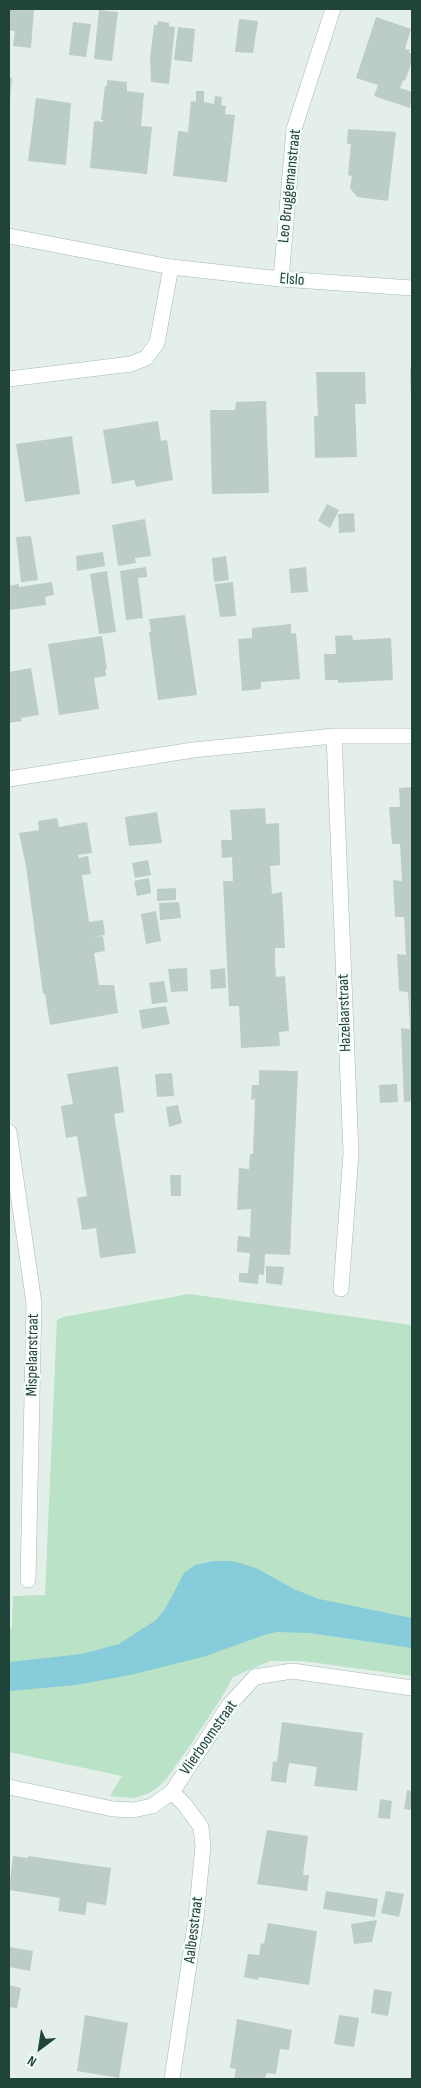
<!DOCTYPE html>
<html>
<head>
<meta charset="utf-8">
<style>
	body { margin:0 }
	#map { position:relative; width:421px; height:2088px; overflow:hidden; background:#e4efea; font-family:"Sofia Sans Condensed",sans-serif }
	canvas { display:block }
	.frame { position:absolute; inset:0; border:10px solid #20433a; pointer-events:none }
	.north { position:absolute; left:15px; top:2023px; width:50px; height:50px; -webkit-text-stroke:4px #f5fbf8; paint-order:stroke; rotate:211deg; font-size:14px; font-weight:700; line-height:20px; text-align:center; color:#20433a }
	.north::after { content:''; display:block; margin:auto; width:18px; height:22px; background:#20433a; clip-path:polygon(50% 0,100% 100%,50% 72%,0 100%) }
</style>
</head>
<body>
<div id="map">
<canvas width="421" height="2088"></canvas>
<div class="frame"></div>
<div class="north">N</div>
</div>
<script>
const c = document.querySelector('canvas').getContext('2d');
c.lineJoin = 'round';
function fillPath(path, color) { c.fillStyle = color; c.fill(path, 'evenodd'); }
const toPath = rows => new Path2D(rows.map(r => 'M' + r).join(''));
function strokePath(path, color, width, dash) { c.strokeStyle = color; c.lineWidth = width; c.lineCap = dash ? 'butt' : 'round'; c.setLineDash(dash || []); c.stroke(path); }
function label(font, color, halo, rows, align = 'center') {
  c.font = font + ' "Sofia Sans Condensed",sans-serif'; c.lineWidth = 4.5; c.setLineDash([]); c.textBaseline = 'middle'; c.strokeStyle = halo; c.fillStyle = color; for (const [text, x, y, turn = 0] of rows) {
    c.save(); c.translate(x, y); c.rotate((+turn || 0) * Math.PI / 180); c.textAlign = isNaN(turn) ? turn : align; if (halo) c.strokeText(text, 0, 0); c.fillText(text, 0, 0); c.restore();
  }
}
fillPath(toPath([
	[189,1294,412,1325,412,1676,303,1661,270,1661,233,1677,220,1700,189,1747,167,1778,158,1787,149,1793,138,1797,130,1798,110,1796,122,1776,9,1752,9,1629,12,1628,13,1596,45,1595,57,1320,63,1317]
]), '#bae2c6');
fillPath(toPath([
	[214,1561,233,1561,256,1568,294,1589,319,1599,412,1618,412,1648,310,1633,277,1632,267,1634,206,1656,130,1675,76,1685,9,1691,9,1662,82,1654,119,1644,156,1620,165,1609,184,1573,188,1570,195,1565]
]), '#86ccda');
fillPath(toPath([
	[10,9,34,9,31,48,13,46,15,31,9,30],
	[99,10,118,12,112,61,94,59],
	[376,17,411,29,405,49,410,50,409,53,412,53,412,61,405,81,403,80,400,88,412,92,410,108,374,96,378,85,356,78],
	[239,19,258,21,253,53,235,52],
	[158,21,169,23,169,26,175,27,169,84,151,82,150,58,154,25,157,25],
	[73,22,91,24,86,57,69,55],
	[178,27,195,29,192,62,174,60],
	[9,77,12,78,10,102,9,102],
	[107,80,127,82,127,91,144,93,141,126,152,127,147,174,90,168,94,121,103,122,103,120,101,120,105,86,107,86],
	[196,91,204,91,204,102,214,104,215,96,222,97,221,105,226,106,225,114,235,115,227,182,173,176,178,131,188,132,191,101,196,102],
	[36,98,71,103,66,165,28,161],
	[348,129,396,132,388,201,357,197,350,188,352,176,348,175,351,144,347,144],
	[410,367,412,367,412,400,411,400],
	[316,372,365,372,366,404,355,404,357,457,315,458,314,416,318,416],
	[266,401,269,493,212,494,210,410,235,410,236,402],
	[158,421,161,441,167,440,173,480,136,487,134,480,112,484,103,430],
	[72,436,80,494,25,502,16,444],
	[327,504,339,510,330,528,318,521],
	[354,513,355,532,339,533,338,514],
	[145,519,151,556,135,558,136,563,118,566,112,525],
	[31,536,38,580,21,582,16,537],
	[103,552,105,566,77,571,76,556],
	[226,556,229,580,214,582,212,558],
	[146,567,147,577,138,578,143,618,126,620,120,571],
	[306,567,308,592,291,593,289,569],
	[107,571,116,632,99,634,90,574],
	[52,582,54,595,45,597,46,605,9,610,9,586,19,584,19,587],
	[233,582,236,616,220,617,215,584],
	[185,615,197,695,158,700,149,632,151,631,149,619],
	[291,624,291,634,296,633,300,679,261,682,261,689,242,691,238,639,252,638,252,628],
	[352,635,353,640,391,638,393,680,338,683,338,680,325,680,324,654,336,654,335,636],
	[102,636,107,669,105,669,106,676,94,678,99,709,59,715,48,644],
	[31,668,39,715,21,718,22,721,9,723,9,672],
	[412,787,412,1101,404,1102,401,1028,410,1029,408,992,399,991,397,954,406,955,404,917,395,917,393,880,402,881,400,844,392,844,389,807,400,807,399,788],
	[265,808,266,824,279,823,280,865,270,866,272,894,282,892,285,948,275,948,275,963,276,977,285,976,289,1031,279,1032,280,1046,241,1048,239,1006,229,1006,223,881,233,881,232,857,222,858,221,840,232,840,230,810],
	[157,812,162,843,129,846,125,817],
	[57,818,59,827,87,822,92,853,78,855,79,858,88,856,91,874,82,875,89,922,103,920,105,935,91,937,103,936,105,951,94,953,99,985,114,985,118,1013,50,1025,45,994,43,994,26,866,19,833,39,830,38,821],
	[148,860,151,875,135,878,132,863],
	[149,878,151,893,137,896,134,881],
	[176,888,176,900,157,901,157,889],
	[179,902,181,918,160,920,159,903],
	[156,911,161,941,146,944,141,914],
	[187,968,188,991,171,992,168,969],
	[225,968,226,988,211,989,210,970],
	[164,981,168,1002,152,1004,149,983],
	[166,1006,170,1024,142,1029,139,1010],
	[118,1066,124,1112,114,1114,136,1253,100,1258,96,1228,82,1230,77,1198,87,1196,77,1136,66,1138,61,1106,73,1104,67,1074],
	[259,1070,298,1071,290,1255,265,1254,264,1275,259,1274,258,1284,239,1282,239,1273,248,1273,250,1253,237,1252,238,1236,250,1237,251,1209,237,1210,239,1168,249,1169,250,1154,253,1154,255,1099,251,1100,252,1085,259,1085],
	[172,1073,174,1096,157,1097,155,1074],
	[397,1084,398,1102,380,1103,379,1085],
	[178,1105,182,1123,169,1127,166,1107],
	[170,1175,181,1175,181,1196,171,1196],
	[266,1266,284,1267,282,1285,266,1283],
	[282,1722,363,1733,357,1791,314,1786,317,1767,289,1763,286,1783,271,1781,273,1761,277,1762],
	[407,1790,412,1791,412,1810,404,1809],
	[380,1799,392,1801,390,1819,378,1818],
	[267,1830,308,1836,303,1875,309,1875,307,1891,257,1884],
	[13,1856,28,1858,28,1856,111,1868,106,1905,87,1902,85,1915,58,1911,60,1898,9,1890],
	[326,1891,378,1899,375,1917,323,1909],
	[386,1891,404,1894,399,1917,381,1913],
	[377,1920,372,1942,354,1944,351,1924],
	[268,1923,317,1931,309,1985,259,1977,258,1980,244,1977,248,1954,259,1955,261,1943,264,1944],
	[9,1947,33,1951,30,1971,9,1967],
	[9,1985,21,1988,17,2008,9,2007],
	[374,1989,392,1992,388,2016,371,2013],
	[85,2015,128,2023,119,2078,77,2071],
	[339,2015,359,2018,354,2047,334,2044],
	[237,2019,292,2030,289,2050,280,2049,276,2074,267,2073,264,2079,234,2079,236,2069,230,2068]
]), '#bbcdc6');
const minor = toPath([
	[281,279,294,129,333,9],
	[9,379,131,364,146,358,157,343,171,267],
	[334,736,351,1153,341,1289],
	[9,779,193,750,334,736,412,736],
	[9,1132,34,1303,28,1580],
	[9,1787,113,1809,133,1810,152,1806,172,1792,230,1704,255,1677,292,1671,412,1688],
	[172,1792,185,1805,201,1827,203,1846,196,1918,172,2079]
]);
const tertiary = toPath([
	[9,236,171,267,281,279,412,288]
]);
strokePath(minor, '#a5b8b2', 16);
strokePath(tertiary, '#a5b8b2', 16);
strokePath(minor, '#fff', 15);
strokePath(tertiary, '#fff', 15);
label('16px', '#20433a', '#f5fbf8', [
	["Leo Bruggemanstraat",290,186,-84],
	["Elslo",292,280,4],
	["Hazelaarstraat",345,1013,-92],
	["Mispelaarstraat",33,1355,-89],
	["Vlierboomstraat",209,1738,-55],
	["Aalbesstraat",194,1930,-83]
]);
</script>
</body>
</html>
